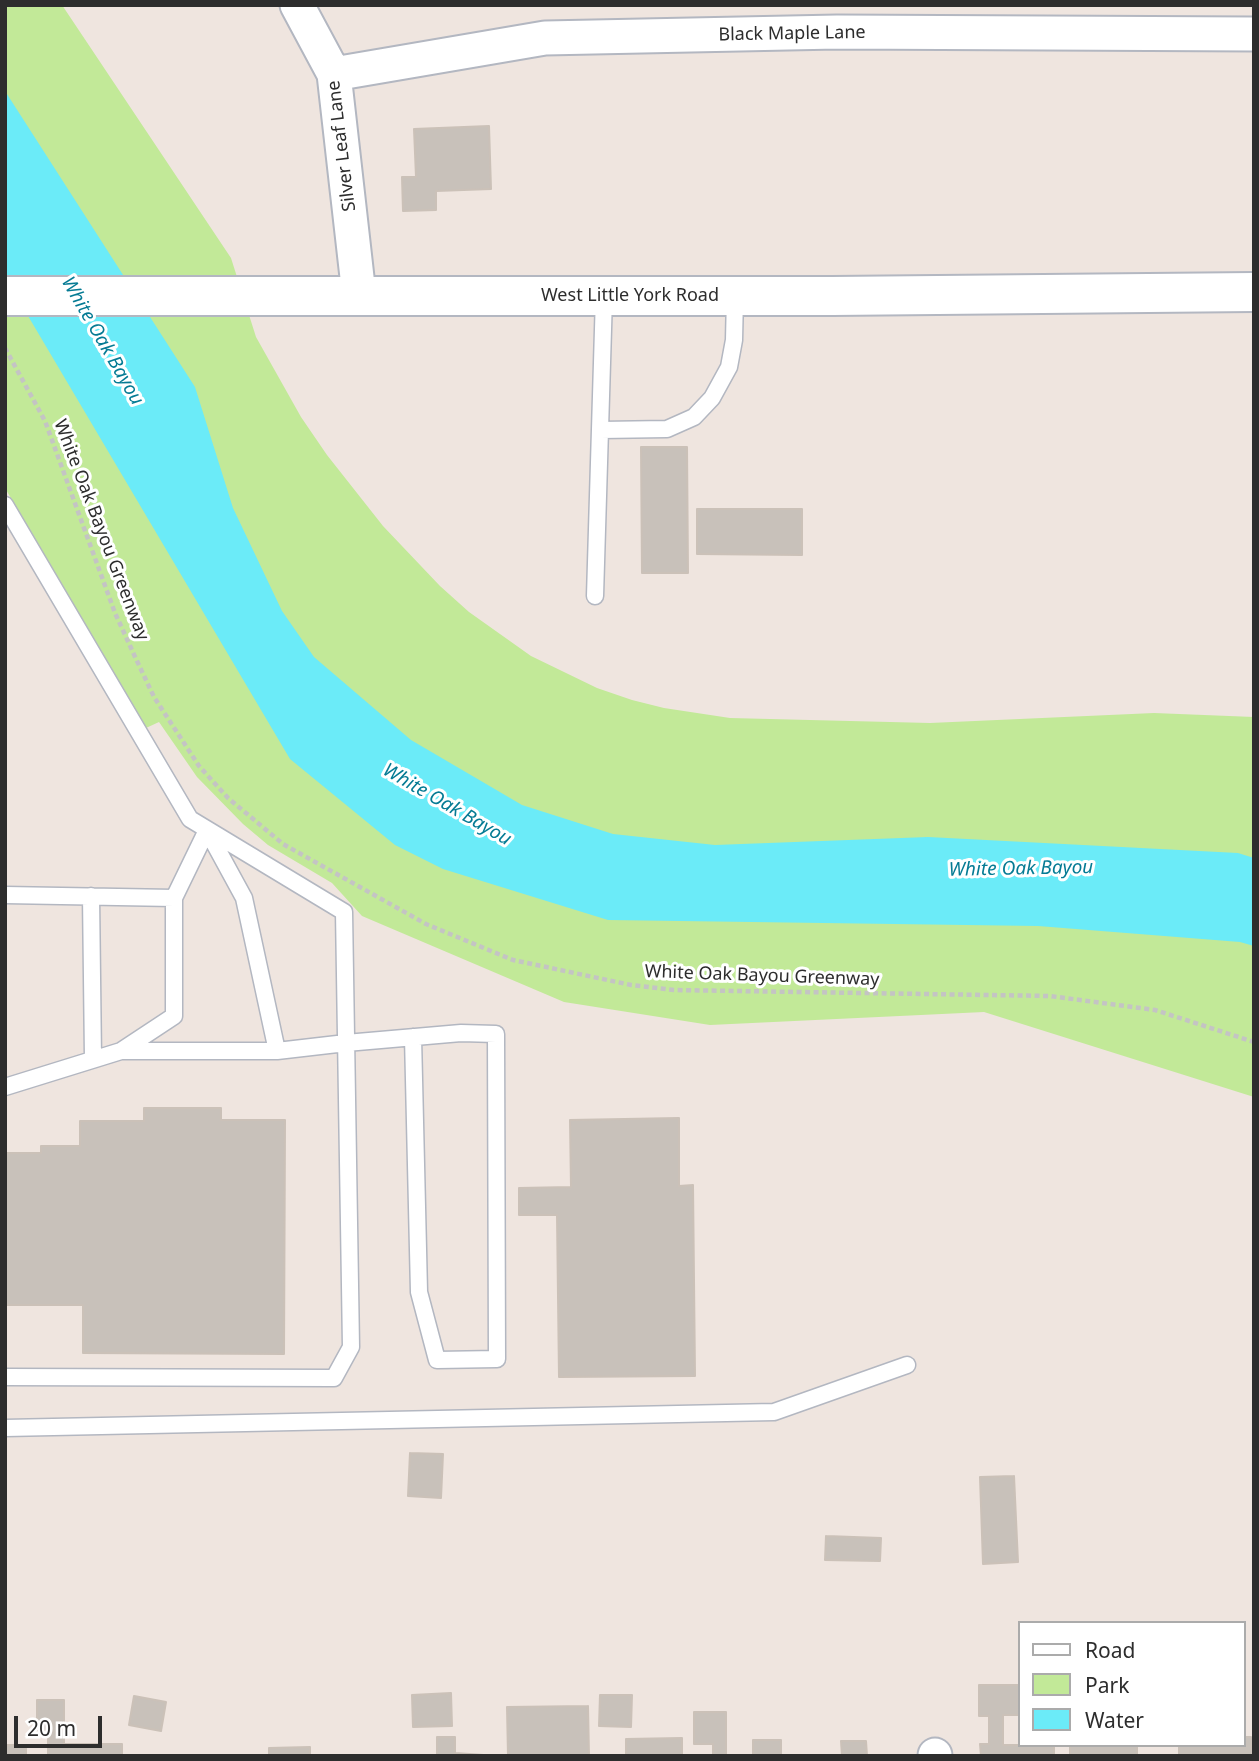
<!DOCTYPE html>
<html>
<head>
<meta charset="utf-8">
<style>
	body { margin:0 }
	#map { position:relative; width:1259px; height:1761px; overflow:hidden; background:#efe5df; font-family:"Noto Sans",sans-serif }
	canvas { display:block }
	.frame { position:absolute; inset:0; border:7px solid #2d2d2d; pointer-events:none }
	.legend { position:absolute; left:1018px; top:1621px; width:228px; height:126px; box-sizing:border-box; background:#fff; border:2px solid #ababab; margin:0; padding:9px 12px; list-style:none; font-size:21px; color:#2d2d2d }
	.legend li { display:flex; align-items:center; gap:14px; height:35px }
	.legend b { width:35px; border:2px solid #ababab }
	.scale { position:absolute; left:14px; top:1716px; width:88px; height:32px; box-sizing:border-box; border:4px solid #2d2d2d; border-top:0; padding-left:9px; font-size:21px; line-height:24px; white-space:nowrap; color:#2d2d2d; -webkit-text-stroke:5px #fff; paint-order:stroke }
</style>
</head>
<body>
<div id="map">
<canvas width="1259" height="1761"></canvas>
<div class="frame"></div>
<ul class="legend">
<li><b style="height:9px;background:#fff"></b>Road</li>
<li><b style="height:19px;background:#c2e998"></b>Park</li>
<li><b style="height:19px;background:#6bebf8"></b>Water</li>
</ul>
<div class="scale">20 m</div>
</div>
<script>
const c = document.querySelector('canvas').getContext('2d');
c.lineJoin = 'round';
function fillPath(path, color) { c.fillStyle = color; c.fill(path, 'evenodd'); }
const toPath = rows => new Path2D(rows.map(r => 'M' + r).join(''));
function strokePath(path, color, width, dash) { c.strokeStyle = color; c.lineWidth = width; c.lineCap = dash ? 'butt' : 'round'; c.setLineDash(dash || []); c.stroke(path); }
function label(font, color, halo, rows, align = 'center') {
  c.font = font + ' "Noto Sans",sans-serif'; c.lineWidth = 6; c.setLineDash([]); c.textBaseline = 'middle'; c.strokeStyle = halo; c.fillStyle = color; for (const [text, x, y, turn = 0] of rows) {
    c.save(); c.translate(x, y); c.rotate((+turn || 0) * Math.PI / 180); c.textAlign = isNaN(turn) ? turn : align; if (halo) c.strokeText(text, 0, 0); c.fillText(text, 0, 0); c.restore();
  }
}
fillPath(toPath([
	[5,5,62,5,231,258,256,337,301,417,327,455,383,526,440,586,469,612,531,656,597,688,632,700,664,708,730,718,930,723,1154,713,1254,717,1254,1097,984,1012,710,1025,564,1002,362,916,332,883,268,845,243,824,197,777,159,722,146,728,5,488]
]), '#c2e998');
fillPath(toPath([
	[5,91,195,387,233,508,282,611,314,657,411,740,522,805,613,834,715,845,928,837,1238,853,1254,858,1254,946,1240,942,1038,926,608,920,443,869,395,845,290,759,5,277]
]), '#6bebf8');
const building = toPath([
	[489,126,491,189,436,191,436,210,403,211,402,177,416,177,414,129,489,126],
	[641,447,687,447,688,573,642,573,641,447],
	[697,509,802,509,802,555,697,554,697,509],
	[144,1108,221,1108,221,1120,285,1120,284,1354,83,1353,83,1305,5,1305,5,1153,41,1153,41,1146,80,1146,80,1121,144,1121,144,1108],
	[679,1118,679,1186,693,1185,695,1376,559,1377,557,1215,519,1215,519,1188,571,1187,570,1120,679,1118],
	[410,1453,443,1454,441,1498,408,1496,410,1453],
	[1014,1476,1018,1562,983,1564,980,1477,1014,1476],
	[826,1536,881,1538,880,1561,825,1560,826,1536],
	[979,1685,1019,1685,1019,1715,1003,1715,1003,1745,1054,1745,1054,1756,981,1756,980,1744,989,1744,989,1716,979,1716,979,1685],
	[451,1693,452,1726,413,1727,412,1695,451,1693],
	[600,1695,632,1695,631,1727,599,1726,600,1695],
	[134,1696,166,1702,161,1731,129,1725,134,1696],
	[37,1700,64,1700,64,1744,122,1744,122,1756,48,1756,48,1730,37,1730,37,1700],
	[588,1706,589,1756,508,1756,507,1707,588,1706],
	[694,1712,726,1712,726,1756,713,1756,713,1744,694,1744,694,1712],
	[437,1737,455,1737,455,1753,498,1756,437,1756,437,1737],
	[1243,1737,1251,1737,1252,1756,1179,1756,1179,1745,1243,1745,1243,1737],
	[682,1738,682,1756,626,1756,626,1739,682,1738],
	[753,1740,781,1740,781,1756,753,1756,753,1740],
	[841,1741,866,1741,867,1756,842,1756,841,1741],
	[5,1745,26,1745,26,1756,5,1756,5,1745],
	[1070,1745,1137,1745,1137,1756,1070,1756,1070,1745],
	[310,1747,310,1756,269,1756,269,1748,310,1747]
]);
fillPath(building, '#c8c1ba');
strokePath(building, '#cbc1b8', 2);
const lane = toPath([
	[601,430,667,429,694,417,712,398,729,367,734,340,735,296],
	[5,505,190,819,344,912,351,1347,334,1378,5,1377],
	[595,596,604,296],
	[208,832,244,898,277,1051],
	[5,895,174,898,207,830],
	[91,896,93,1059],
	[121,1051,174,1016,174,898],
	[5,1087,121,1051,277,1051,346,1043,461,1033,496,1034,497,1359,437,1360,419,1292,413,1037],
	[5,1428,774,1412,907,1365]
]);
const street = toPath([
	[297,5,334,74,359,295],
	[334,74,545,38,837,32,1254,34],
	[935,1755,935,1756]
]);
const secondary = toPath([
	[5,296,832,296,1254,292]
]);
strokePath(lane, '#b3b7c1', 19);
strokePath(street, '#b3b7c1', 37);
strokePath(secondary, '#b3b7c1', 42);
strokePath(toPath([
	[5,348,45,421,115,613,137,661,154,697,199,766,228,798,283,844,426,924,513,960,631,985,674,990,1050,996,1155,1010,1254,1042]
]), '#c4c4c4', 4.5, [5, 3.5]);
strokePath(lane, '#fff', 16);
strokePath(street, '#fff', 33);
strokePath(secondary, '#fff', 38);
label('18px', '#2d2d2d', '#fff', [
	["Black Maple Lane",792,34,-1],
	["Silver Leaf Lane",342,146,-97],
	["West Little York Road",630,296],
	["White Oak Bayou Greenway",101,530,69],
	["White Oak Bayou Greenway",762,976,2]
]);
label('italic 19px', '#057b94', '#fff', [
	["White Oak Bayou",102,341,60],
	["White Oak Bayou",447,805,30],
	["White Oak Bayou",1021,869,-1]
]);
</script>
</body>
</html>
